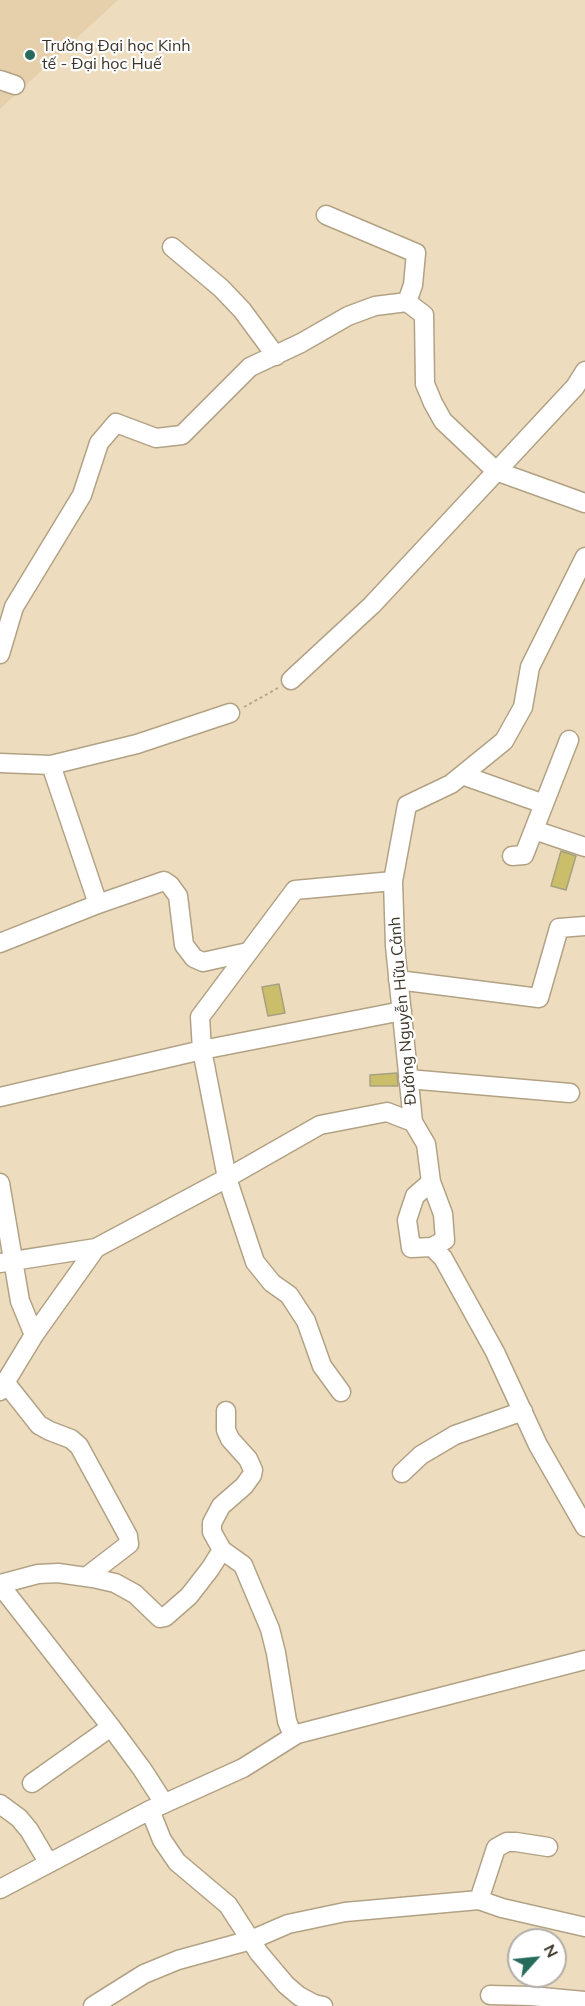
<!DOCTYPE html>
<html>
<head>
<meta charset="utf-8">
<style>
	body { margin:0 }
	#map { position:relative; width:585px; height:2006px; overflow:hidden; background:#eedcbe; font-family:Mulish,sans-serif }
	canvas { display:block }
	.north { position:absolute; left:507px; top:1928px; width:60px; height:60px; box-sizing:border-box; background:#fff; border:2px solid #b1aea9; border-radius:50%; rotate:63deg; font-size:16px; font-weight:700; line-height:24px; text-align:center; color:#3b3428 }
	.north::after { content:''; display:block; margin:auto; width:21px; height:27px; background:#276b5d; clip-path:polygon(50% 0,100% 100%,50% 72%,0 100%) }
</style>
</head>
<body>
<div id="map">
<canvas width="585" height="2006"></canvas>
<div class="north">N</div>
</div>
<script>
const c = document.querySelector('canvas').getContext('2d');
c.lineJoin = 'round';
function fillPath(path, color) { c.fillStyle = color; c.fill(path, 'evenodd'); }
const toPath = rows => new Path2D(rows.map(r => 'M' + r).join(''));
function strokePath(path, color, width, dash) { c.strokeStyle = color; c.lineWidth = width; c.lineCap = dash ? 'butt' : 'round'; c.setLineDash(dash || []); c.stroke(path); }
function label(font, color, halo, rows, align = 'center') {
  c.font = font + ' Mulish,sans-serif'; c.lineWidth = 4.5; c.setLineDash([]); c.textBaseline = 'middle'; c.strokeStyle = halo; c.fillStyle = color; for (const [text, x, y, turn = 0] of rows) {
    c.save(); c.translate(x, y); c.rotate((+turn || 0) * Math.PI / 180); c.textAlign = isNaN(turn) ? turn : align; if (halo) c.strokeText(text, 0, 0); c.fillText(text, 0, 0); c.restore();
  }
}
fillPath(toPath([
	[0,0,118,0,0,109]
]), '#e5d0ab');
const building = toPath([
	[561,851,576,856,566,890,551,886,561,851],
	[279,984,285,1013,268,1016,262,987,279,984],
	[397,1073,398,1086,370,1086,370,1075,397,1073]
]);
fillPath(building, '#cabe6a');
strokePath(building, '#a6a182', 1.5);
const minor = toPath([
	[0,80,15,85],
	[326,215,416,253,413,285,407,302],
	[172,247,221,288,242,310,276,356],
	[585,557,530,667,523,707,504,741,451,784,407,805,393,881,395,946,413,1122,426,1144,431,1182,415,1196,407,1220,411,1248,432,1247,443,1258,495,1352,538,1445,585,1527],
	[0,654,14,607,82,495,99,443,116,423,156,438,182,435,250,367,301,343,348,316,375,306,407,302,424,315,425,384,433,403,443,421,496,471,585,503],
	[291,680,372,605,575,387,585,371],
	[0,763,51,765,137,744,230,713],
	[51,765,98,904],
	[462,775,544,804],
	[534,830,585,847],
	[512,856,524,855,569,740],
	[0,943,98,904,164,881,170,885,178,896,184,945,194,958,203,962,248,952],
	[398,980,539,998,559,928,585,926],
	[408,1079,570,1093],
	[0,1097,202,1050,402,1011],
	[431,1182,443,1214,445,1240,432,1247],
	[0,1183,20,1301,34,1335],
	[0,1263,96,1248],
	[5,1382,39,1425,50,1431,71,1439,79,1446,128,1536,129,1544,86,1577],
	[0,1391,34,1335,96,1248,227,1178,320,1125,387,1112,413,1122],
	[341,1392,322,1366,306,1321,289,1295,272,1283,255,1262,227,1178,202,1050,200,1017,295,890,393,881],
	[226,1411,226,1430,230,1439,248,1459,253,1470,252,1475,244,1486,221,1506,212,1523,212,1532,222,1550,243,1565,270,1629,276,1653,287,1721,293,1736],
	[402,1473,421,1455,455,1435,523,1411],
	[0,1584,38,1574,58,1573,93,1578,115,1583,135,1594,160,1618,165,1617,189,1596,210,1569,222,1550],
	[0,1585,111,1727,142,1769,164,1803],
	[32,1783,111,1727],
	[0,1804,19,1818,29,1830,48,1862],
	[150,1810,162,1840,177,1862,228,1905,259,1953,286,1985,299,1996,314,2004,323,2006],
	[0,1889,150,1810,243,1768,297,1734,585,1660],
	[479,1900,496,1848,507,1842,516,1842,548,1847],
	[490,1995,531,1996,585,2001],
	[93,2006,144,1974,178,1960,251,1940,288,1924,345,1912,479,1900,502,1908,585,1927]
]);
strokePath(minor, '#b2a285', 21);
strokePath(toPath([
	[244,707,278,688]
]), '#b6a88f', 2, [3, 3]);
strokePath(minor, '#fff', 18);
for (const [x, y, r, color] of [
	[30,55,6,"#276b5d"]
]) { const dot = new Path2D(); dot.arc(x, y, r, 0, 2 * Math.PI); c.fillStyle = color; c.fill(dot); strokePath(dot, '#fff', 2); }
label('16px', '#3b3428', '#fff', [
	["Trường Đại học Kinh",42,46],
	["tế - Đại học Huế",42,64]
], 'left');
label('16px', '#3b3428', '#fff', [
	["Đường Nguyễn Hữu Cảnh",403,1011,-95]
]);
</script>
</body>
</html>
